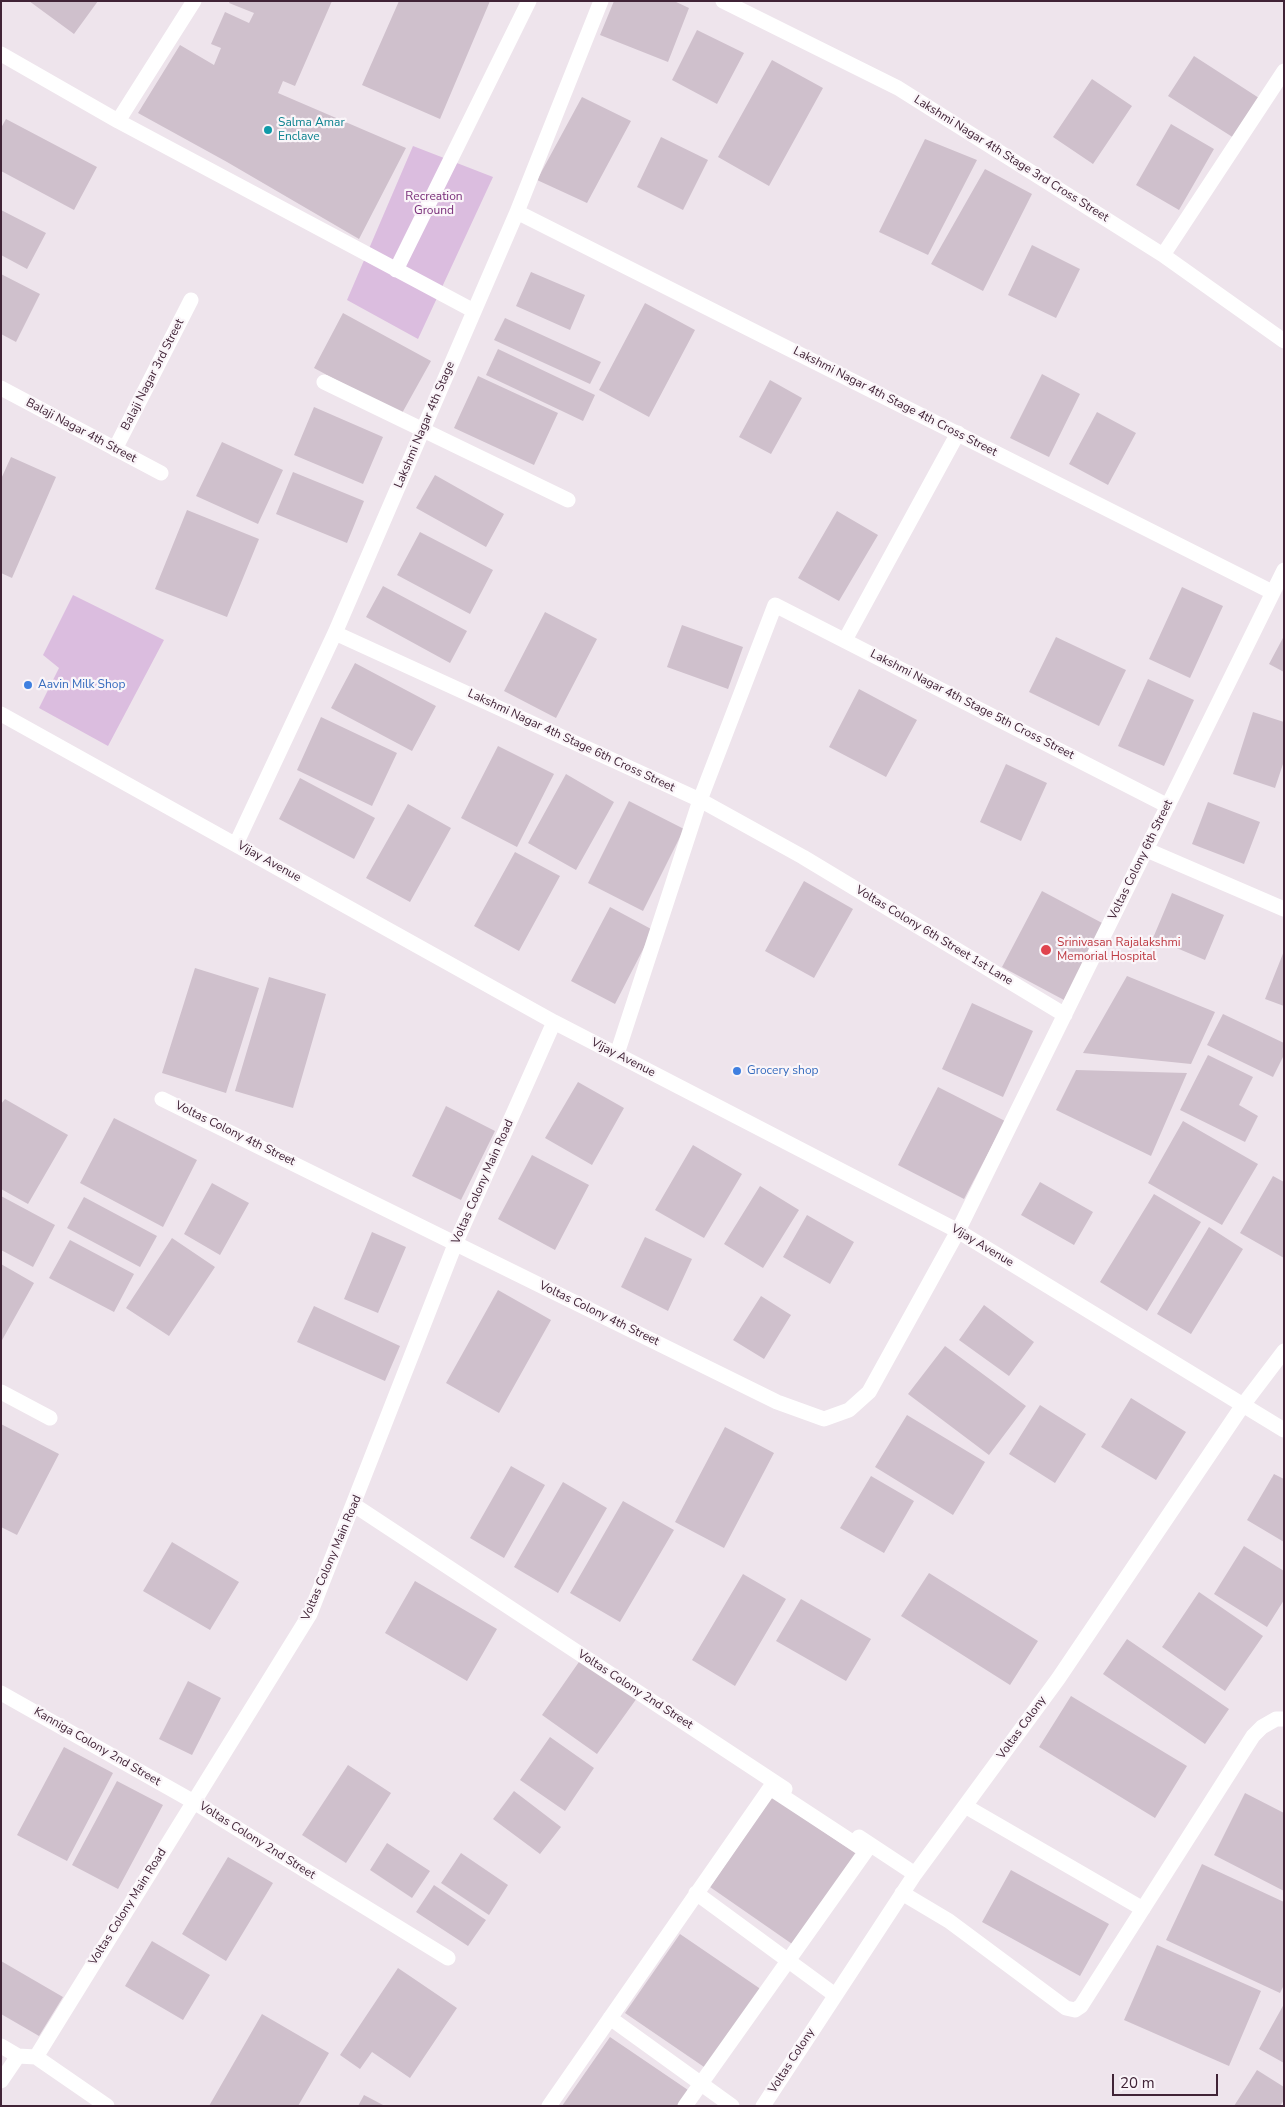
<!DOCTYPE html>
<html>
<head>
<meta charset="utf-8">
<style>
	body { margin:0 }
	#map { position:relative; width:1285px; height:2107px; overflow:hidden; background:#eee4ec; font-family:"Nunito Sans",sans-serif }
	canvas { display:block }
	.frame { position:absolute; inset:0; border:2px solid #402336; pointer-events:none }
	.scale { position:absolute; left:1112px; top:2074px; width:106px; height:22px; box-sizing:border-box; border:2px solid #402336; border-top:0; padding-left:6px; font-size:15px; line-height:18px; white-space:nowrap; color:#402336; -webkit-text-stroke:4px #faf5f9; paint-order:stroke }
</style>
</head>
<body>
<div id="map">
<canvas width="1285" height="2107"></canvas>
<div class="frame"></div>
<div class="scale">20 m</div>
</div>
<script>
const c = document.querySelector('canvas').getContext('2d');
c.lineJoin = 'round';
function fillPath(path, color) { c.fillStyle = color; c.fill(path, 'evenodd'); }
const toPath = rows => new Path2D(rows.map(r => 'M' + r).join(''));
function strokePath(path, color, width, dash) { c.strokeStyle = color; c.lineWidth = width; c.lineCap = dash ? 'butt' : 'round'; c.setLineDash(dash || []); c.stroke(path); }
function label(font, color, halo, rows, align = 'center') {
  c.font = font + ' "Nunito Sans",sans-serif'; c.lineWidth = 4.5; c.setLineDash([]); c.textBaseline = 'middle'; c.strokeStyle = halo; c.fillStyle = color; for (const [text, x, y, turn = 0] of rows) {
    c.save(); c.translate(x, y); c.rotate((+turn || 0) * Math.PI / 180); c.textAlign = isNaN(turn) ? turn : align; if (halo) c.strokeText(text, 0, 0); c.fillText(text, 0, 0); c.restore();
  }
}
fillPath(toPath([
	[413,146,493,177,418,339,347,300],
	[73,595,164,640,108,746,39,708,59,668,43,655]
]), '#dbbddf');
fillPath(toPath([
	[29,1,98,1,74,34],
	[230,1,332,1,295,86,283,81,278,93,406,148,359,239,227,162,138,113,180,45,214,65,221,48,211,44,225,12,249,23,254,13,229,3],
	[399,1,490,1,440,119,362,85],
	[614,1,674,1,689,8,668,62,600,35],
	[697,30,744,53,717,104,672,80],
	[1194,56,1259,98,1234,138,1168,96],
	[772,60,823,88,769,186,718,157],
	[1092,79,1132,106,1093,164,1053,137],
	[582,97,631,121,587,203,537,180],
	[6,119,97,167,74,210,1,171,1,128],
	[1171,124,1214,149,1179,210,1136,185],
	[661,137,708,160,683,210,637,187],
	[925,139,977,160,928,255,879,232],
	[985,169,1032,194,983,291,931,264],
	[1,210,46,233,27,269,1,255],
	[1032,245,1080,269,1056,318,1008,295],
	[531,272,585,295,570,330,516,306],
	[1,274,40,294,16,342,1,334],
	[645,303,695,330,649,417,599,390],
	[343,313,431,361,401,415,314,368],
	[505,318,601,362,590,384,494,340],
	[498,349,595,395,583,421,486,375],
	[1042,374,1080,394,1049,457,1010,438],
	[478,376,558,413,534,465,454,428],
	[770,380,802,398,771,454,739,437],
	[314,407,383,437,363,484,294,455],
	[1097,412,1136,433,1108,485,1069,464],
	[222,442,283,470,258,524,196,496],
	[11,457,56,477,12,578,1,573,1,479],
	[293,472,364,501,347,543,276,514],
	[435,475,504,514,486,547,416,508],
	[187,510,259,539,227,617,155,589],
	[837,511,878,535,839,601,798,578],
	[420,532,493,570,470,614,397,575],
	[383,586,467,631,450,663,366,617],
	[1182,587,1223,606,1190,678,1149,659],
	[545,612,597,639,556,718,504,691],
	[682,625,743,647,728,689,667,667],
	[1284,636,1284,672,1269,664],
	[1056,637,1126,670,1099,726,1029,692],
	[355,663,436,706,412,751,331,708],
	[1148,679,1194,700,1164,766,1118,746],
	[859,689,917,720,886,777,829,747],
	[1253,712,1284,722,1284,761,1275,788,1233,774],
	[321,717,397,753,372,806,297,770],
	[498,746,554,774,517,847,461,818],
	[1006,764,1047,783,1021,841,980,822],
	[566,774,614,802,576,870,528,843],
	[300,778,375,818,354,859,279,819],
	[629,801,684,829,643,911,588,883],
	[1208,802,1260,822,1244,864,1192,844],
	[408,804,451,828,410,902,366,878],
	[515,852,560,876,519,951,474,926],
	[804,881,853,909,814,978,765,951],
	[1042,891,1104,924,1064,1000,1002,967],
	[1172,893,1224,915,1205,960,1153,938],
	[610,907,653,930,615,1004,571,981],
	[1284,951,1284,1006,1265,999],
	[195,968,259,988,226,1093,162,1073],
	[1127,976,1215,1012,1191,1064,1083,1053],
	[269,977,326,994,293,1108,235,1091],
	[972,1003,1033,1031,1003,1097,942,1069],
	[1223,1014,1284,1043,1284,1055,1273,1077,1207,1045],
	[1208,1055,1253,1077,1239,1105,1258,1116,1245,1142,1180,1110],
	[1076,1070,1187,1073,1151,1156,1056,1110],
	[578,1082,624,1108,592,1165,545,1138],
	[938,1087,1005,1121,964,1199,898,1165],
	[5,1099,68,1135,28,1204,1,1189,1,1104],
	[446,1106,495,1131,461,1200,412,1176],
	[114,1118,197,1160,163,1227,80,1183],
	[1183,1121,1258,1164,1222,1225,1148,1183],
	[693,1145,742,1174,704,1238,655,1210],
	[532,1155,589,1185,555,1250,498,1219],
	[1273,1176,1284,1182,1284,1258,1240,1233],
	[1040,1182,1093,1212,1074,1245,1021,1215],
	[212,1183,249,1203,220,1255,184,1234],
	[760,1186,799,1210,763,1268,724,1244],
	[1154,1194,1201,1222,1147,1311,1100,1282],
	[1,1196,55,1225,33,1267,1,1250],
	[84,1197,157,1236,140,1267,67,1228],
	[807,1215,854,1242,830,1284,783,1257],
	[1209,1227,1243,1249,1191,1334,1157,1314],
	[372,1232,406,1247,378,1313,344,1299],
	[645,1237,692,1259,668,1311,621,1287],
	[172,1238,215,1267,169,1336,126,1308],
	[70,1240,134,1274,114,1312,49,1278],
	[1,1264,34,1283,1,1342],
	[498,1290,551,1320,499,1413,446,1383],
	[761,1296,791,1315,764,1359,733,1340],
	[984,1305,1034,1342,1009,1376,959,1340],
	[314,1306,400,1346,385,1381,297,1342],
	[945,1346,1026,1406,989,1455,908,1394],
	[1131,1398,1186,1432,1156,1480,1101,1447],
	[1040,1405,1086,1434,1055,1483,1009,1454],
	[907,1415,985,1462,953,1515,875,1467],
	[1,1424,59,1454,17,1535,1,1527],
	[725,1427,774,1453,724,1548,675,1522],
	[511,1466,545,1485,504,1558,470,1538],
	[1274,1474,1284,1479,1284,1542,1247,1520],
	[871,1476,914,1501,884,1553,840,1528],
	[563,1482,607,1508,558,1593,514,1567],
	[623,1501,674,1530,620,1622,570,1593],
	[172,1542,239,1582,210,1630,143,1591],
	[1244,1546,1284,1571,1284,1600,1267,1627,1214,1594],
	[929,1573,1038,1641,1010,1685,901,1616],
	[743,1574,786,1599,735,1686,692,1660],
	[415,1581,497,1629,467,1681,385,1633],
	[1199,1592,1263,1636,1225,1691,1162,1647],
	[801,1599,871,1639,846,1681,776,1641],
	[1127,1639,1229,1709,1205,1744,1103,1674],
	[581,1659,637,1698,597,1754,542,1715],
	[188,1681,221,1698,192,1755,159,1739],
	[1071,1696,1187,1766,1155,1818,1039,1747],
	[550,1737,594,1768,565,1811,520,1780],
	[64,1747,113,1773,67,1861,17,1835],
	[348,1765,391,1793,346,1863,302,1835],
	[117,1781,163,1805,118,1889,72,1865],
	[514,1791,561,1827,540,1854,493,1819],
	[1245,1793,1284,1813,1284,1891,1214,1855],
	[772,1797,858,1855,795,1946,710,1887],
	[387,1843,430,1871,412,1898,370,1870],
	[461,1853,508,1885,489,1915,441,1883],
	[228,1857,273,1883,226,1961,182,1934],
	[1202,1864,1284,1902,1284,1985,1280,1993,1166,1940],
	[1011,1870,1109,1924,1080,1976,982,1922],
	[434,1885,486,1920,468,1946,416,1912],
	[680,1934,762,1990,707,2069,625,2013],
	[152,1941,210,1975,183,2020,125,1986],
	[1157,1945,1261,1991,1229,2066,1124,2020],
	[1,1961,63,1997,39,2036,1,2014],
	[398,1968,457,2008,410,2078,372,2052,360,2069,340,2055],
	[1284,2004,1284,2063,1259,2049],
	[262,2014,329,2053,298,2106,209,2106],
	[610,2037,688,2090,677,2106,562,2106],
	[1257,2070,1284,2087,1284,2100,1280,2106,1234,2106],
	[364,2095,385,2106,358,2106]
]), '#cfc0cc');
strokePath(toPath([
	[723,1,898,88,1163,255,1284,341],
	[1,54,118,121,194,1],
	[118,121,474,311],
	[517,212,1272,592],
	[1163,255,1284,71],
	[396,270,529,1],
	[324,382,568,500],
	[1,388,161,473],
	[115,449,191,300],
	[335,633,700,800,803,857,1065,1015],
	[845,640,958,433],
	[1,714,554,1022,958,1231,1284,1430],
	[236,844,335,633,517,212,601,1],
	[1147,850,1284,909],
	[617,1054,700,800,775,605,1168,806],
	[162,1099,777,1402,824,1419,849,1410,869,1392,958,1231,1284,570],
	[1,1392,50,1418],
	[354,1505,785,1789],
	[1,1693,194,1802,448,1958],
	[965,1806,1143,1909],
	[859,1837,915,1874],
	[696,1893,835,1995],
	[902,1893,949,1921,1066,2008,1075,2010,1081,2006,1253,1736,1262,1727,1276,1719,1284,1719],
	[610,2018,732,2106],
	[1,2046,18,2056,36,2057,107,2106],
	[36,2057,310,1614,456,1242,554,1022],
	[1,2081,18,2056],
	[549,2106,770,1788,866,1851,685,2106],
	[763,2106,915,1874,1058,1679,1243,1405,1284,1351]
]), '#fff', 15);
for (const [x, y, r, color] of [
	[268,130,5,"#0f9aa8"],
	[28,685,5,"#3f7fe0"],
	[1046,950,6,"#e0444e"],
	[737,1071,5,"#3f7fe0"]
]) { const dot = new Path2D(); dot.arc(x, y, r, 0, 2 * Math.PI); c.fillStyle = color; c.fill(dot); strokePath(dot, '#faf5f9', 2); }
label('12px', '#0d838f', '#faf5f9', [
	["Salma Amar",278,123],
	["Enclave",278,137]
], 'left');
label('12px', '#402336', '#faf5f9', [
	["Lakshmi Nagar 4th Stage 3rd Cross Street",1011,159,32],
	["Balaji Nagar 3rd Street",153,375,-63],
	["Lakshmi Nagar 4th Stage 4th Cross Street",895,402,27],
	["Lakshmi Nagar 4th Stage",425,425,-67],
	["Balaji Nagar 4th Street",81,431,28],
	["Lakshmi Nagar 4th Stage 5th Cross Street",972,705,27],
	["Lakshmi Nagar 4th Stage 6th Cross Street",571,741,25],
	["Voltas Colony 6th Street",1141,860,-64],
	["Vijay Avenue",269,862,29],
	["Voltas Colony 6th Street 1st Lane",934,936,31],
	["Vijay Avenue",623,1058,27],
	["Voltas Colony 4th Street",235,1134,26],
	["Voltas Colony Main Road",483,1182,-66],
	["Vijay Avenue",982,1246,31],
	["Voltas Colony 4th Street",599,1314,26],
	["Voltas Colony Main Road",332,1558,-67],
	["Voltas Colony 2nd Street",635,1690,33],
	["Voltas Colony",1022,1728,-54],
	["Kanniga Colony 2nd Street",97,1747,30],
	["Voltas Colony 2nd Street",257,1841,32],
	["Voltas Colony Main Road",128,1907,-58],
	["Voltas Colony",792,2061,-57]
]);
label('12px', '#782c78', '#faf5f9', [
	["Recreation",434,197],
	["Ground",434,211]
]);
label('12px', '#366cbe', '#faf5f9', [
	["Aavin Milk Shop",38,685],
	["Grocery shop",747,1071]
], 'left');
label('12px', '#be3a42', '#faf5f9', [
	["Srinivasan Rajalakshmi",1057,943],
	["Memorial Hospital",1057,957]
], 'left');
</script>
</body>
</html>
